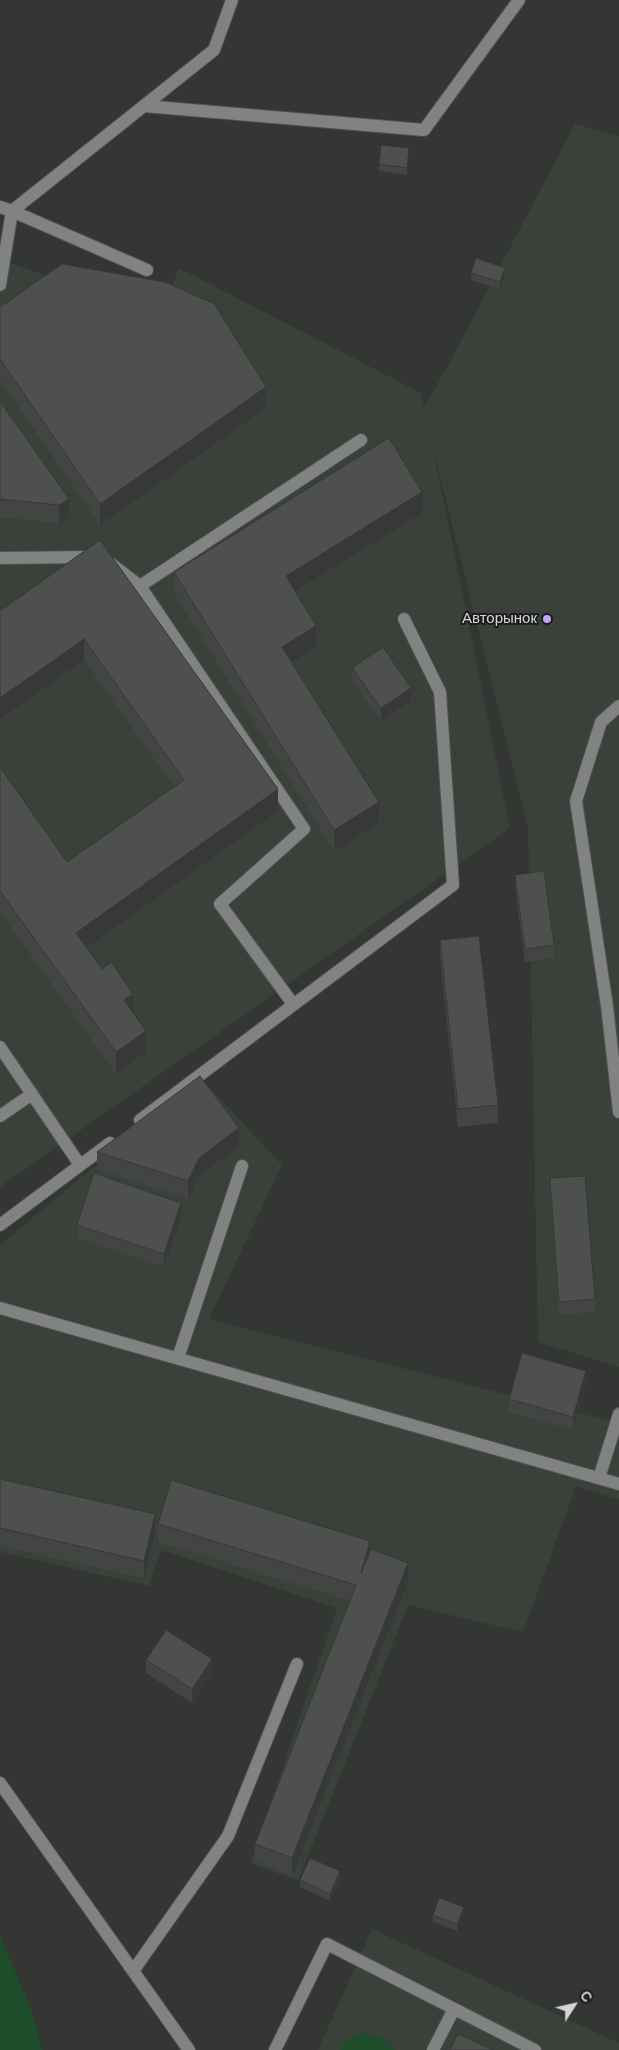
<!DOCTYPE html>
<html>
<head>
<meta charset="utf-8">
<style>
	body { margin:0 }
	#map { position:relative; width:619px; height:2050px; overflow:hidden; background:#333633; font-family:"Work Sans",sans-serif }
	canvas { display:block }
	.north { position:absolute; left:549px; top:1980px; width:50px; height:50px; -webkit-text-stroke:4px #1c1d1c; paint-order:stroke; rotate:55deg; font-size:14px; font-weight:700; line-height:20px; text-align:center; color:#d4d5d4 }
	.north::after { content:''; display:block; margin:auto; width:18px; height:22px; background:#d4d5d4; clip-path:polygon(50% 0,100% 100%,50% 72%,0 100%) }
</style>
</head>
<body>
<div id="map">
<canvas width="619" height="2050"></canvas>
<div class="north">С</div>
</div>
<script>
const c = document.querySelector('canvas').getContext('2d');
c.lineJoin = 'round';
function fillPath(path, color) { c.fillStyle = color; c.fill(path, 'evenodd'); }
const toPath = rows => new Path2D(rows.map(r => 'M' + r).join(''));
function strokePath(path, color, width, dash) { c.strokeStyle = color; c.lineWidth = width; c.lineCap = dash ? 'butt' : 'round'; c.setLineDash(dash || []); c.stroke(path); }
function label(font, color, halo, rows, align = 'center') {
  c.font = font + ' "Work Sans",sans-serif'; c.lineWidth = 4; c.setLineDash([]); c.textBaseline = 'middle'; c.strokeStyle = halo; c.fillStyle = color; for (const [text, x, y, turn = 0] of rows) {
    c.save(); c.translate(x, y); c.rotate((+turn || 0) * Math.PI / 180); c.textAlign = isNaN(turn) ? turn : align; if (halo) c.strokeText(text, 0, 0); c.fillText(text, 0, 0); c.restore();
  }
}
fillPath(toPath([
	[575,124,619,136,619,1367,538,1342,528,828,433,449,510,828,0,1187,0,259,160,317,179,268,421,393,424,407,445,371],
	[205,1083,282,1165,209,1319,619,1423,619,1499,576,1487,523,1632,408,1605,298,1881,250,1863,337,1608,161,1550,149,1586,0,1552,0,1245,84,1175],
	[372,1929,619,2043,619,2050,318,2050]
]), '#39413a');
fillPath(toPath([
	[0,1936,30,2006,42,2050,0,2050],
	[361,2033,381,2037,395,2050,340,2050,343,2044]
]), '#1e4d29');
const lane = toPath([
	[144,106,424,130,519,0],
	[0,207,12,211,214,50,232,0],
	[0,285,12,211,147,270],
	[0,558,92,557],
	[110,563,140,586,304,829,220,904,293,1004],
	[140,586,361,440],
	[619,706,601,722,576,801,607,1006,619,1112],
	[0,1047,80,1165],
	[0,1116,32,1094],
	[140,1120,453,885,440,692,404,619],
	[0,1225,110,1143],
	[0,1308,619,1484],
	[178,1358,242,1166],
	[599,1478,619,1414],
	[0,1783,189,2050],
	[133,1971,228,1836,297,1664],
	[275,2050,327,1944,535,2050],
	[433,2050,454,2009]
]);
strokePath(lane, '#4f514f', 14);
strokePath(lane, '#808381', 12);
fillPath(toPath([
	[409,155,407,175,379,171,379,164],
	[471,273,505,275,500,289,471,280],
	[0,307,266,408,100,525,0,380],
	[0,401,69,517,59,523,0,517],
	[422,513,295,592,316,647,292,662,379,823,334,851,174,593,174,572],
	[100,540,278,811,86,947,133,1013,146,1052,116,1074,0,912,0,767,67,862,174,787,84,660,0,719,0,611],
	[352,668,411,701,381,721,352,681],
	[515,875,554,945,554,958,525,962,515,888],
	[440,940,498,1105,498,1123,458,1127,440,958],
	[239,1146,199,1176,188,1199,97,1169,97,1152],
	[550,1178,595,1299,595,1312,559,1315,550,1191],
	[181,1216,164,1267,77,1238,77,1225],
	[586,1385,573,1430,509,1412,509,1399],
	[0,1479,155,1532,144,1578,0,1546],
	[158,1524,370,1551,408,1581,292,1876,255,1861,255,1844,350,1601,158,1542],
	[146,1660,212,1673,192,1703,146,1673],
	[340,1878,330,1901,300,1887,300,1880],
	[464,1914,457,1931,433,1922,433,1915]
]), '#434543');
fillPath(toPath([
	[409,148,409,155,407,175,407,168],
	[505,268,505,275,500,289,500,282],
	[266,387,266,408,100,525,100,504],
	[422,492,422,513,286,597,286,576],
	[69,499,69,517,59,523,59,505],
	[316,626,316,647,282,668,282,647],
	[84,639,84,660,0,719,0,698],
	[411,688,411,701,381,721,381,708],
	[278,789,278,811,76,955,76,933],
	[379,802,379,823,334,851,334,830],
	[133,994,133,1016,124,1000],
	[146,1031,146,1052,116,1074,116,1052],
	[239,1128,239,1146,199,1176,188,1199,188,1181,199,1158],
	[181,1203,181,1216,164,1267,164,1254],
	[586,1371,586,1385,573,1430,573,1417],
	[155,1514,155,1532,144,1578,144,1561],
	[370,1541,370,1559,361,1573],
	[408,1563,408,1581,292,1876,292,1858],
	[212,1659,212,1673,192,1703,192,1689],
	[340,1871,340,1878,330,1901,330,1894],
	[464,1907,464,1914,457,1931,457,1924]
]), '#373837');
const building = toPath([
	[381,145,409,148,407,168,379,164,381,145],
	[476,258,505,268,500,282,471,273,476,258],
	[62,264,165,282,214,304,266,387,100,504,0,359,0,307,62,264],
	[0,401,69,499,59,505,0,499,0,401],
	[389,438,422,492,286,576,316,626,282,647,379,802,334,830,174,572,389,438],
	[100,540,278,789,76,933,102,969,111,962,133,994,124,1000,146,1031,116,1052,0,891,0,767,67,862,184,780,84,639,0,698,0,611,100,540],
	[383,647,411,688,381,708,352,668,383,647],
	[544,871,554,945,525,949,515,875,544,871],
	[479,936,498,1105,458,1109,440,940,479,936],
	[200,1076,239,1128,199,1158,188,1181,97,1152,200,1076],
	[94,1173,181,1203,164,1254,77,1225,94,1173],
	[585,1176,595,1299,559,1302,550,1178,585,1176],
	[522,1353,586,1371,573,1417,509,1399,522,1353],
	[0,1479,155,1514,144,1561,0,1528,0,1479],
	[171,1480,370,1541,361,1573,371,1549,408,1563,292,1858,255,1844,356,1585,158,1524,171,1480],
	[166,1630,212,1659,192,1689,146,1660,166,1630],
	[310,1858,340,1871,330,1894,300,1880,310,1858],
	[439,1898,464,1907,457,1924,433,1915,439,1898],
	[458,2034,493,2050,450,2050,458,2034]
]);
fillPath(building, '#4e504e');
strokePath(building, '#373837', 1);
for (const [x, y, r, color] of [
	[547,619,5,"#c1a8f3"]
]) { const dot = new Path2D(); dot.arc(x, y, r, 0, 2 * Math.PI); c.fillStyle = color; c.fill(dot); strokePath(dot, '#1c1d1c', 2); }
label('15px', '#d4d5d4', '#1c1d1c', [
	["Авторынок",537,619]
], 'right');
</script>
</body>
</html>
